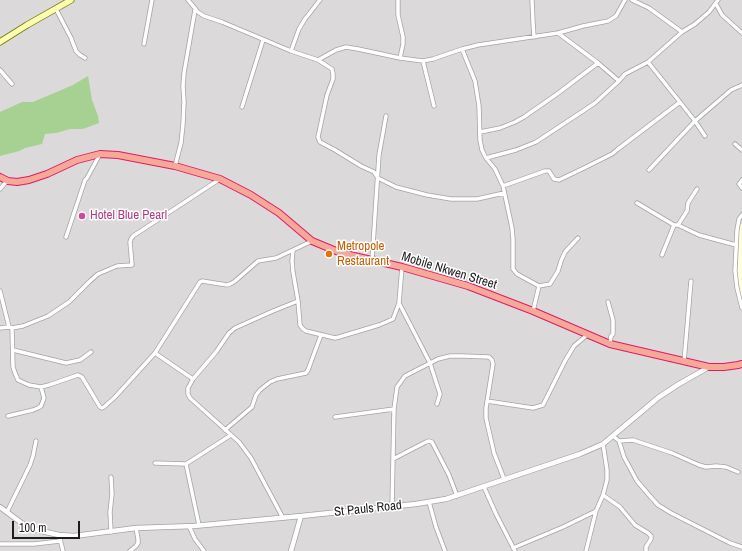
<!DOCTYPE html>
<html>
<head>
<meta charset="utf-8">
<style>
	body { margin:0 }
	#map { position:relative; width:742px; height:551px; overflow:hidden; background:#efeae2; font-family:"Archivo Narrow",sans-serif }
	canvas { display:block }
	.scale { position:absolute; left:12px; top:521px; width:68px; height:18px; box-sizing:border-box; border:2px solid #1d1d1d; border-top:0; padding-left:5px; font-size:12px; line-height:14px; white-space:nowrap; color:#1d1d1d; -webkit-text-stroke:3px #fff; paint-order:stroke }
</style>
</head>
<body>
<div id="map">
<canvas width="742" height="551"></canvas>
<div class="scale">100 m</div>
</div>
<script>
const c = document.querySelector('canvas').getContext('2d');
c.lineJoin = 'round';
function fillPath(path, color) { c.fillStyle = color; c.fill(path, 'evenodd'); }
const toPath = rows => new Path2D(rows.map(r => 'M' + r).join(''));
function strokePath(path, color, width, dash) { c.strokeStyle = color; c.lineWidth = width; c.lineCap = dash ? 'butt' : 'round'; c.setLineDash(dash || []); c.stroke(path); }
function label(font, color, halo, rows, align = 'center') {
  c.font = font + ' "Archivo Narrow",sans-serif'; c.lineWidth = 3; c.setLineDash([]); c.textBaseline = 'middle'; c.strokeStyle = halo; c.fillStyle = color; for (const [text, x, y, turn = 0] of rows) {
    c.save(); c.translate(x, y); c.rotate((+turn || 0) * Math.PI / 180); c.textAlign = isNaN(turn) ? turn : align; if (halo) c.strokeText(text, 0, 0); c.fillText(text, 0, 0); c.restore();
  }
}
fillPath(toPath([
	[0,0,742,0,742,551,0,551]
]), '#dbd9d9');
fillPath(toPath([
	[739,223,742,224,742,307,735,273]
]), '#fffeda');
fillPath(toPath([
	[88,76,92,100,98,116,99,123,83,129,70,129,56,133,45,134,42,144,25,148,19,151,0,156,0,112,22,102,33,102,73,85]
]), '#a7d193');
const minor = toPath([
	[188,0,198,12,204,16,222,22,291,51,318,60,336,50,346,47,358,49,400,58,423,61,433,59,462,49,478,45,558,33,583,26,608,21,616,16,625,0],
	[398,0,398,15,403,37,403,44,400,58],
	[532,0,533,22,534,37],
	[632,0,649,8,682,32],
	[716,4,722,15,742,33],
	[56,9,71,38,76,51,80,55,85,58],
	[558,33,598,63,619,81,625,74,648,62,682,32,695,24,709,12,718,0],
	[144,44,152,0],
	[462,49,475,81,479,106,480,140,482,150,486,158,495,169,503,186,512,228,513,239,513,269,517,274,539,286,550,284,558,271,561,261,565,252,578,238],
	[291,51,299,29,305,19,316,5,320,0],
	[318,60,332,69,333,74,333,79,327,95,318,137,320,142,335,150,361,166,374,172,378,178,396,187,427,195,451,199,477,199,504,193],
	[423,61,434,106],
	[648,62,695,121,705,136],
	[0,70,12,84],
	[242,107,263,40],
	[480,132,500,128,515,122,524,117,557,94,598,63],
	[735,144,742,150],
	[486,158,516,150,536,142,580,113,595,103,619,81],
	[175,166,181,143,183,124,184,102,183,86,184,73,195,10],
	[649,170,695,121,731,90,742,85],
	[742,180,739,184,742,188],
	[503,186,545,171,549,171,554,179,559,180,584,168,612,154,618,149,680,102],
	[0,189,7,181],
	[637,203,674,225,678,225,699,235,736,245],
	[742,215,739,219,737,230,735,271,737,288,742,308],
	[678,225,687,211,688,203,697,189],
	[66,237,85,180,87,178,100,154],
	[312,241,293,250,292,261,293,272,298,301,300,325,303,329,306,331,335,338,339,337,379,325,393,319,399,303,402,267],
	[662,255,674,225],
	[372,260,379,155,386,116],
	[0,291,9,327,0,328],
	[608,302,613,320,613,334,611,336,610,344],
	[399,303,430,363,440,394,437,404],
	[533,311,539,286],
	[9,327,12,328,23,326,48,316,69,302,90,281,98,274,117,266,132,265,130,242,131,239,133,236,220,179],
	[12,328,13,367,15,373,18,380,29,385,41,387,49,385,78,375,82,377,100,407,102,408,104,407,115,397,155,353,200,282,202,281,227,285,230,284,234,282,258,261,276,258,293,250],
	[13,350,66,363,80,360,91,352],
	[155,353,193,379],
	[684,362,691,281],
	[487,401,533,408,543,405,565,361,574,346,587,335],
	[8,416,33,410,38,408,41,406,44,398,41,387],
	[335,417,394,409],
	[225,430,252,407,256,395,260,390,270,382,277,379,306,373,308,370,321,335],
	[613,436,619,441,624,457,637,481,649,495,658,505,671,513,730,543,742,547],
	[619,441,633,440,672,453,699,465,706,467,716,466,726,467,738,472],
	[393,459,426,442,429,441,432,442,449,475,457,496],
	[155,463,186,464,231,435],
	[186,464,199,525],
	[484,487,496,514,515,551],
	[603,495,620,507,635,525,648,533,651,536,651,539,646,547,646,551],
	[429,502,436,527,445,551],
	[392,507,394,409,397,387,405,376,438,359,450,356,463,356,489,357,492,360,493,364,486,408,486,418,494,453,504,479],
	[7,512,30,465,33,456,36,441],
	[283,518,251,458,239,442,190,398,188,394,188,388,193,379,216,352,229,333,235,328,273,311,298,301],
	[189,526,195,539,204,551],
	[111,532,110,512,112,494,111,477],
	[59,535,63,551],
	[0,544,34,544,60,541],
	[513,548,563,527,596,511],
	[130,551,136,546,138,543,138,539,136,528],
	[586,551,596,511,603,495,607,480,607,470,603,444]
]);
const tertiary = toPath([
	[0,507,27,527,37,530,59,535,74,536,136,528,194,526,301,516,416,504,446,499,580,454,603,444,659,397,679,384,709,367],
	[291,551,301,516]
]);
const secondary = toPath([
	[0,42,27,25,71,0]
]);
const trunk = toPath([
	[0,177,8,181,17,182,29,180,47,174,77,160,100,154,118,155,175,166,220,179,251,195,279,213,312,241,341,253,402,267,468,286,533,311,610,344,709,367,724,367,738,365,742,364]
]);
strokePath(minor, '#a4a4a4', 5);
strokePath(tertiary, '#a4a4a4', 6);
strokePath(secondary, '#6e7700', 7);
strokePath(trunk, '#e21964', 8);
strokePath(minor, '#fff', 3.5);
strokePath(tertiary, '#fff', 4.5);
strokePath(secondary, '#fcfdb1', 5.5);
strokePath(trunk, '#f6a998', 6);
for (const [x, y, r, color] of [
	[82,216,4,"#d1479c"],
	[329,254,4,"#e8710a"]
]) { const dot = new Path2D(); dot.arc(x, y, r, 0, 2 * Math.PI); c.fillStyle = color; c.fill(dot); strokePath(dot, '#fff', 1.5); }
label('13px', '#b23c85', '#fff', [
	["Hotel Blue Pearl",90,216]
], 'left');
label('13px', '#c56008', '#fff', [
	["Metropole",337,247],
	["Restaurant",337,262]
], 'left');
label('13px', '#1d1d1d', '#fff', [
	["Mobile Nkwen Street",449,271,17],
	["St Pauls Road",368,509,-6]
]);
</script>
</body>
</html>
